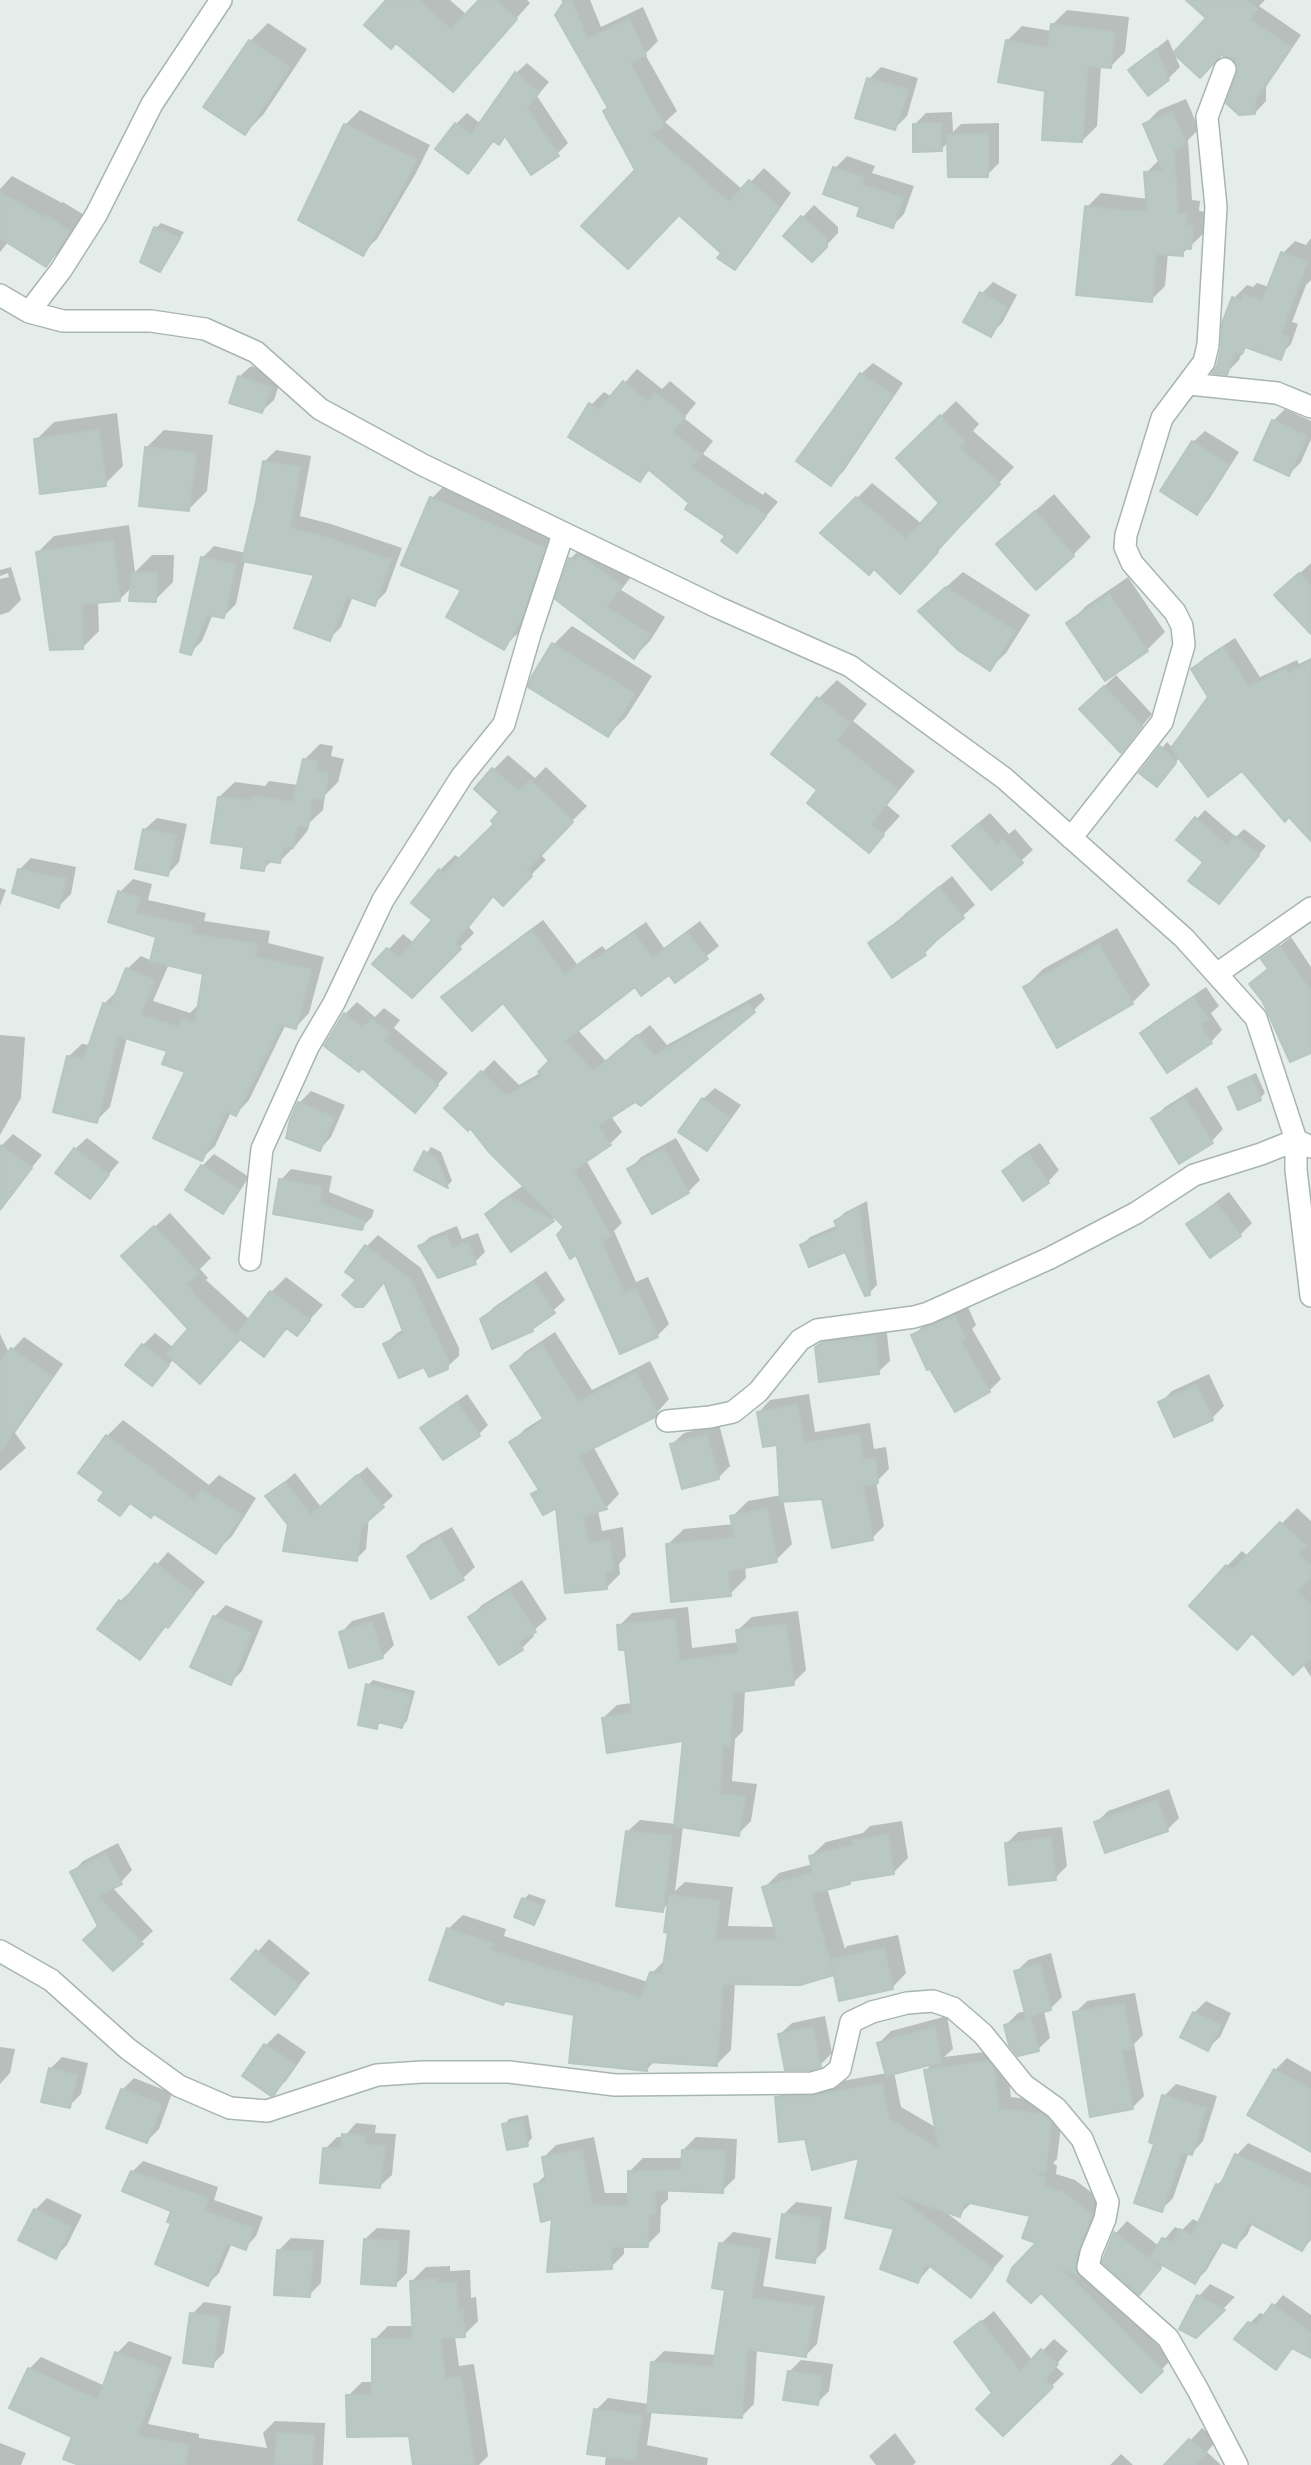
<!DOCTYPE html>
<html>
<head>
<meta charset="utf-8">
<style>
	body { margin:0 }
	canvas { display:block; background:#e5edeb }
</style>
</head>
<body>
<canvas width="1311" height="2465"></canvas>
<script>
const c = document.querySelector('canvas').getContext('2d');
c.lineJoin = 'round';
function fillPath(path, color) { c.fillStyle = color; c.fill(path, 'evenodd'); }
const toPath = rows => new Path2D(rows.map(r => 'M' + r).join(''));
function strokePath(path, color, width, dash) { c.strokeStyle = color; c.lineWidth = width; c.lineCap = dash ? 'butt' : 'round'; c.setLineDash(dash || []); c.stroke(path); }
fillPath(toPath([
	[388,0,450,0,467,15,481,0,527,0,530,3,453,90],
	[561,0,590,0,601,27,643,7,658,41,645,54,677,111,665,122,743,190,764,168,791,193,748,254,734,268,723,252,637,170,565,4],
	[1206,0,1265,0,1259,6,1301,35,1266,87,1266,101,1255,113,1236,59,1208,18],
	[1067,10,1129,17,1125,52,1110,67,1101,66,1097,126,1082,141,1047,89,1007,41,1022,26,1051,31,1052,25],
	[268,23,307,49,263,115,245,133,250,41],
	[1168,39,1180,67,1168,79,1130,70],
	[527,63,549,82,537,96,568,143,557,154,506,135,494,140,468,171,456,124,467,113,481,124,516,73],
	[881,67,918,78,907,116,895,128,869,79],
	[1186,99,1199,129,1188,140,1192,200,1200,201,1199,211,1206,212,1204,233,1182,254,1168,253,1165,286,1151,300,1087,207,1101,193,1148,199,1146,173,1160,159,1145,124,1159,110],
	[360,110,430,145,416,173,377,239,362,253,345,125],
	[952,112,953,132,961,124,999,123,999,163,987,175,949,141,941,150,914,125,926,113],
	[847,156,875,166,872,173,914,186,904,214,892,226,862,206,835,168],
	[12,176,62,203,63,202,84,215,61,250,46,265,9,241,0,252,0,189],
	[814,205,838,227,838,233,824,248,786,235],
	[161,223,184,232,159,270,156,228],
	[1311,238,1311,280,1306,285,1292,322,1298,324,1291,344,1278,357,1248,346,1242,352,1239,360,1226,373,1218,366,1223,348,1224,324,1234,298,1247,285,1253,287,1257,283,1269,287,1283,253,1295,241,1306,245],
	[993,282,1017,295,1002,323,990,335,981,294],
	[873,363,903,383,843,472,831,483,861,374],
	[251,366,282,376,274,400,262,411,239,377],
	[637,369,662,389,670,381,696,403,684,418,713,441,703,454,763,495,765,492,778,502,737,551,728,536,651,469,640,480,591,405,604,392,612,397],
	[956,401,979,424,973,431,1014,467,951,534,953,535,915,576,875,567,822,533,872,483,922,524,942,503,898,458],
	[1285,409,1311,421,1311,439,1301,462,1289,474,1273,421],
	[117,413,123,466,105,484,36,440,54,422],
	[164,430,213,435,207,491,189,509,146,448],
	[1205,431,1239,452,1208,501,1196,512,1193,442],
	[276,450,311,456,300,516,331,524,402,548,386,592,374,604,353,596,341,627,329,639,316,574,245,560,236,604,224,616,213,614,202,641,190,653,202,558,214,546,246,553,264,462],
	[448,482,560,531,520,631,503,648,464,590,432,498],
	[1054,494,1091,537,1073,555,998,544],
	[129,525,135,572,152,555,174,555,173,582,155,600,132,587,120,599,98,601,99,631,82,648,37,553,54,536],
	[587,542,637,569,621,590,665,617,650,641,634,657,570,559],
	[1311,563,1311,631,1288,584],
	[11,567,21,600,9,612,0,615,0,579,9,577,8,573,0,576,0,570],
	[963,572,1030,615,1006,653,990,668,936,596],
	[1128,577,1165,632,1147,650,1068,624,1086,606],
	[572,626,652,676,626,717,608,735,533,676,554,644],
	[1235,638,1260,677,1297,660,1299,664,1311,658,1311,739,1242,769,1180,757,1162,780,1141,773,1167,742,1173,748,1210,698,1193,669,1204,658],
	[1116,675,1152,714,1121,751,1093,697],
	[837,680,867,704,853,721,915,771,887,805,900,816,869,850,820,790,774,753,819,698],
	[320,744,333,746,331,756,344,759,338,782,325,795,323,810,309,823,308,830,296,845,280,861,273,860,263,869,246,846,219,797,235,782,265,786,269,781,298,785,305,759],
	[508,755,535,778,546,767,587,806,540,854,546,860,503,903,494,895,469,927,474,933,412,996,375,964,403,934,414,943,435,920,440,870,455,855,461,859,497,824,502,812,493,770],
	[1205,810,1236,837,1244,829,1266,846,1227,894,1205,862,1178,839],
	[990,813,1009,834,1015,829,1033,850,991,888,966,834],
	[157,818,187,824,179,862,168,874,145,829],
	[31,858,76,867,71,894,59,906,19,870],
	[952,876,975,905,935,940,936,942,924,954,870,943],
	[133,879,152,884,148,900,206,913,204,921,270,931,268,943,324,957,309,1013,296,1027,286,1024,249,1100,236,1114,231,1112,215,1146,201,1159,187,1071,169,1050,127,1037,110,1107,96,1121,68,1057,82,1044,91,1045,104,1004,119,989,127,969,141,956,152,961,158,936,111,921,120,892],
	[169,964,205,972,200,1007,197,1006,190,1013,153,1001],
	[0,888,6,890,0,906],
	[543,920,577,964,602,946,606,950,646,922,664,948,700,921,719,946,676,981,670,973,635,985,577,1029,606,1061,650,1025,667,1045,761,993,765,999,753,1011,611,1116,622,1132,610,1144,586,1160,622,1223,614,1231,636,1282,648,1277,669,1324,657,1336,556,1217,512,1249,487,1214,499,1202,524,1185,471,1126,447,1108,494,1060,519,1085,540,1073,551,1061,503,1000,443,997,455,986],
	[1117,928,1150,985,1132,1003,1025,987,1043,969],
	[1291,937,1311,967,1311,1051,1252,984,1269,968,1263,959],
	[1206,987,1219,1006,1211,1013,1222,1030,1211,1042,1142,1034,1154,1022],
	[357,1002,375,1017,384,1008,400,1020,394,1028,448,1073,415,1110,362,1066,326,1045,345,1014],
	[0,1035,25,1037,21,1098,0,1135],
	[1256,1073,1265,1093,1260,1098,1230,1087,1236,1082],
	[1197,1087,1223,1129,1212,1141,1153,1119,1165,1107],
	[715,1088,741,1105,718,1137,707,1149,703,1099],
	[311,1091,345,1105,331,1137,320,1149,299,1103],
	[13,1134,42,1155,7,1198,0,1192,0,1147],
	[87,1138,119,1162,90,1197,75,1149],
	[676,1138,700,1180,688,1192,630,1169,641,1157],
	[1040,1143,1059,1170,1048,1182,1004,1171,1016,1159],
	[431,1147,441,1152,452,1181,447,1186,416,1169],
	[214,1154,249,1177,234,1200,223,1211,202,1166],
	[291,1169,332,1176,329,1192,374,1210,372,1217,361,1228,275,1213,281,1180],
	[1229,1192,1252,1223,1240,1235,1189,1225,1201,1213],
	[867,1201,877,1285,869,1293,846,1250,802,1245,810,1237,838,1225,836,1221,844,1213],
	[170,1213,211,1258,200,1269,208,1278,206,1280,250,1320,271,1292,286,1277,323,1305,297,1334,289,1327,264,1355,241,1338,200,1382,174,1359,152,1383,143,1345,155,1333,174,1348,190,1329,138,1242],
	[457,1226,462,1239,478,1233,485,1252,475,1262,420,1246,430,1237],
	[378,1235,421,1268,459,1348,459,1356,447,1367,425,1364,385,1344,397,1333,404,1329,385,1280,359,1280,367,1246],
	[546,1271,565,1300,532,1329,482,1319,494,1307],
	[967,1305,976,1325,972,1329,1001,1379,989,1391,913,1336,925,1324],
	[886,1325,890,1361,878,1372,816,1347,829,1335],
	[555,1332,592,1390,650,1361,669,1399,654,1416,593,1446,619,1494,606,1508,598,1510,602,1531,623,1527,626,1556,619,1564,620,1574,606,1588,558,1505,533,1494,540,1488,511,1443,525,1429,544,1417,512,1366,525,1352],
	[0,1334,9,1353,24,1337,63,1364,15,1433,26,1448,0,1471],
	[1209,1374,1224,1406,1212,1418,1160,1403,1172,1391],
	[467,1394,488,1425,479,1434,423,1428],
	[809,1394,815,1432,870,1423,874,1449,886,1447,889,1469,876,1482,884,1526,872,1538,824,1497,783,1500,792,1544,776,1560,745,1566,746,1578,730,1594,668,1544,684,1529,734,1524,732,1517,748,1501,782,1495,778,1443,759,1412,770,1400],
	[123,1420,209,1485,219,1475,256,1498,232,1536,216,1552,155,1512,132,1502,120,1514,106,1492,107,1436],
	[719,1424,730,1466,718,1478,672,1444,684,1433],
	[367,1467,393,1496,369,1517,366,1549,356,1559,290,1525,268,1496,295,1473,321,1507],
	[1297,1508,1311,1521,1311,1677,1302,1663,1253,1631,1227,1566,1242,1551,1249,1557],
	[452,1527,475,1567,463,1578,432,1596,409,1556,421,1544],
	[168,1552,205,1582,139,1658,120,1601,132,1590,134,1591],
	[522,1580,547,1619,532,1632,534,1636,522,1648,500,1663,470,1617,482,1605],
	[226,1605,263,1621,242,1671,230,1683,192,1666,214,1617],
	[688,1607,692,1648,740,1642,738,1630,752,1617,798,1611,806,1670,793,1683,745,1689,743,1731,735,1739,732,1781,757,1784,751,1821,738,1834,683,1826,675,1891,685,1882,733,1887,728,1926,775,1927,764,1888,779,1873,813,1864,811,1856,826,1842,863,1833,870,1826,902,1821,908,1858,894,1872,854,1879,849,1883,827,1888,845,1949,847,1946,898,1935,906,1973,892,1988,835,1973,735,1983,731,2050,716,2065,655,2061,647,2069,576,2013,448,1929,463,1915,506,1929,504,1936,648,1982,652,1973,666,1959,670,1931,669,1903,662,1910,628,1831,640,1820,676,1824,685,1739,603,1718,617,1705,632,1703,627,1648,619,1626,632,1613],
	[384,1612,394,1645,382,1657,341,1633,352,1621],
	[373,1680,415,1691,407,1721,402,1726,382,1721,376,1727,368,1685],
	[1169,1789,1179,1818,1167,1830,1096,1823,1108,1811],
	[1062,1827,1067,1866,1055,1878,1006,1844,1018,1832],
	[118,1843,132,1870,121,1882,112,1887,153,1931,113,1969,100,1926,72,1873,83,1861],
	[529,1894,546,1900,539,1917,534,1923,524,1899],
	[269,1939,310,1973,275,2012,234,1979],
	[1051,1953,1062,1997,1050,2009,1044,2011,1050,2038,1038,2049,1006,2025,1018,2013,1026,2011,1016,1972,1028,1960],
	[1135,1993,1143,2035,1134,2044,1144,2096,1132,2108,1075,2013,1087,2001],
	[1206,2001,1231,2013,1220,2037,1208,2048,1194,2013],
	[825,2016,832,2053,820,2065,780,2034,792,2023],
	[947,2016,953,2049,944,2057,1001,2050,1006,2056,1011,2097,1054,2102,1063,2109,1057,2159,1053,2163,1057,2166,1056,2174,1075,2180,1104,2202,1087,2251,1174,2357,1141,2390,1039,2242,1032,2214,972,2202,959,2215,944,2211,1004,2256,971,2295,932,2265,918,2281,897,2228,862,2156,806,2137,777,2098,789,2086,826,2084,887,2073,879,2043,891,2031],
	[934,2062,926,2070,937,2128,901,2107,894,2072],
	[278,2033,306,2052,286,2081,273,2093,245,2076,266,2045],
	[0,2047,15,2049,10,2073,0,2084],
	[62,2057,88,2063,81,2094,69,2106,50,2069],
	[1287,2058,1311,2072,1311,2117,1275,2070],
	[134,2078,172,2093,159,2129,147,2141,122,2090],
	[1176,2084,1217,2096,1203,2141,1192,2153,1189,2152,1173,2198,1161,2210,1157,2142,1164,2096],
	[528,2115,532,2138,527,2144,504,2125,509,2119],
	[356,2123,376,2125,375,2133,396,2134,392,2175,380,2186,325,2149,337,2137,344,2137],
	[594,2137,605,2193,630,2193,630,2171,643,2158,683,2158,683,2150,696,2137,737,2139,735,2178,722,2191,668,2189,668,2199,661,2206,660,2232,647,2245,624,2245,624,2254,611,2267,554,2217,536,2184,547,2174,543,2158,556,2145],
	[1248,2143,1311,2173,1311,2240,1302,2249,1253,2222,1247,2235,1236,2246,1224,2240,1206,2271,1194,2282,1164,2264,1139,2293,1104,2262,1116,2233,1127,2221,1159,2246,1175,2227,1182,2230,1193,2219,1200,2223,1217,2185,1227,2175,1237,2155],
	[143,2161,218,2187,214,2200,263,2217,256,2236,245,2248,232,2243,219,2273,208,2284,173,2210,132,2172],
	[47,2198,82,2215,67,2245,55,2257,35,2210],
	[796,2202,832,2207,826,2249,814,2261,784,2214],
	[377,2228,410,2230,407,2273,395,2285,365,2239],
	[733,2232,771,2238,763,2286,825,2296,817,2344,805,2356,757,2349,754,2404,742,2416,652,2410,647,2445,708,2458,707,2465,605,2465,606,2455,596,2410,608,2398,649,2404,652,2363,664,2351,717,2355,727,2289,721,2244],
	[291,2238,324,2240,321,2283,309,2295,279,2250],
	[450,2266,450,2271,470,2270,471,2298,476,2297,478,2321,464,2335,455,2336,459,2366,474,2364,488,2456,479,2465,415,2465,410,2434,348,2396,362,2382,374,2382,374,2340,388,2326,415,2326,412,2281,426,2267],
	[1210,2284,1235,2297,1196,2336,1199,2296],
	[1283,2295,1311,2315,1311,2356,1294,2347,1276,2368,1250,2323,1260,2313,1266,2315],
	[204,2302,231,2306,224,2353,212,2365,192,2314],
	[994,2311,1033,2361,1054,2339,1068,2351,1055,2366,1064,2374,1003,2434,994,2393,956,2342],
	[129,2341,172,2357,148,2424,199,2434,199,2438,267,2448,263,2433,275,2421,325,2423,323,2465,84,2465,74,2436,11,2407,29,2369,41,2357,105,2386,117,2353],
	[801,2360,833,2364,829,2391,817,2403,789,2372],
	[1202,2428,1217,2440,1207,2452,1221,2465,1167,2465],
	[895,2433,916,2462,913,2465,876,2465,869,2456],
	[0,2443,26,2453,21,2465,0,2465],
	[1121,2454,1133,2465,1110,2465]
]), '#0003');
const building = toPath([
	[386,0,418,0,451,29,479,0,496,0,517,19,453,92,396,43,391,49,364,25,386,0],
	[565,0,571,0,588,39,629,19,646,55,630,63,664,126,650,133,729,202,749,180,779,208,735,270,717,258,721,253,679,215,628,269,581,226,635,170,603,111,608,108,555,15,565,0],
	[1186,0,1246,0,1257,10,1249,19,1291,47,1255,100,1255,114,1239,115,1226,103,1237,73,1235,60,1223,56,1223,53,1200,78,1173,53,1206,18,1186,0],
	[1051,24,1115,32,1111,68,1088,66,1082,142,1042,140,1045,91,998,82,1006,40,1048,48,1051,24],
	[249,40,290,67,245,135,203,107,249,40],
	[1156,49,1169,80,1148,96,1128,70,1156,49],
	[515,72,539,93,527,108,559,156,531,175,505,136,499,145,493,141,468,174,435,149,455,123,471,135,515,72],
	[867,78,908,90,895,130,855,118,867,78],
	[1172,112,1186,144,1174,149,1178,214,1187,214,1186,225,1193,226,1191,249,1183,248,1183,256,1156,254,1152,302,1076,295,1085,206,1134,212,1134,210,1147,211,1144,172,1163,171,1143,124,1172,112],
	[941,123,942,151,913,152,913,124,941,123],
	[344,124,416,160,402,189,363,256,298,220,344,124],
	[988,134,988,177,948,177,947,135,988,134],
	[833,167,864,178,862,185,903,198,893,228,857,216,860,207,823,194,833,167],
	[0,193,46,218,47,216,70,231,46,267,0,238,0,193],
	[801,216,827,239,827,247,812,262,783,236,801,216],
	[154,227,180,238,160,272,140,262,154,227],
	[1281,252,1307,262,1281,334,1289,338,1281,360,1245,347,1242,354,1235,352,1227,375,1212,373,1217,366,1221,348,1222,323,1232,297,1241,300,1243,294,1262,301,1281,252],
	[980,292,1007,307,991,337,963,322,980,292],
	[860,373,893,395,831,486,796,461,860,373],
	[238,376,271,388,262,413,229,403,238,376],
	[623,381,648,402,656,393,685,417,672,432,701,455,691,467,749,507,751,504,766,516,737,553,721,541,725,536,685,509,689,503,648,469,640,482,568,437,589,403,599,410,623,381],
	[940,415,965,441,959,447,1000,484,937,550,938,552,900,594,874,569,869,575,820,533,856,497,906,539,939,503,896,458,940,415],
	[1272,420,1307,436,1289,476,1254,460,1272,420],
	[99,430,106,486,40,494,34,439,99,430],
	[1192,441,1229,465,1197,515,1160,491,1192,441],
	[145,447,196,453,189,511,139,506,145,447],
	[263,461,300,467,290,528,319,535,391,560,375,606,347,596,330,641,294,628,314,575,242,561,256,502,263,461],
	[430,497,545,548,521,619,504,650,446,617,461,590,401,565,430,497],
	[1035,511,1074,556,1036,590,996,544,1035,511],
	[113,541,120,601,82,604,83,649,50,650,36,552,113,541],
	[580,556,622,586,606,607,650,634,634,659,555,599,569,558,576,561,580,556],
	[201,557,236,564,224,618,207,615,191,655,180,652,201,557],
	[132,573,157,573,156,602,129,601,132,573],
	[1299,573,1311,586,1311,634,1274,595,1299,573],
	[946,587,1015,631,990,671,958,650,918,611,946,587],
	[1109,594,1148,651,1105,681,1066,623,1109,594],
	[552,643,635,694,608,737,528,687,532,676,552,643],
	[1223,647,1249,687,1286,669,1288,674,1311,661,1311,841,1289,817,1285,822,1242,771,1208,797,1171,748,1208,697,1191,669,1223,647],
	[1104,686,1142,726,1121,753,1079,709,1104,686],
	[817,697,850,723,836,740,898,790,871,824,884,835,869,853,807,803,817,790,771,754,817,697],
	[1160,746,1176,763,1157,787,1139,773,1160,746],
	[303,759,318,761,317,771,329,774,323,800,312,797,308,827,297,826,293,848,283,847,280,863,266,861,264,871,241,868,244,847,211,843,218,797,251,801,252,796,293,802,303,759],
	[492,768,519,792,530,780,573,822,527,870,532,876,503,906,493,896,455,943,461,949,412,998,372,964,387,948,399,958,432,920,411,903,439,869,444,873,494,824,491,821,499,812,474,789,492,768],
	[1195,817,1227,845,1235,836,1259,855,1219,904,1188,881,1203,862,1176,840,1195,817],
	[978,824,997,845,1003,840,1023,863,991,890,952,846,978,824],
	[143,829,176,835,168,876,135,869,143,829],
	[18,869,66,879,59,908,12,893,18,869],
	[939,887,964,918,923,951,926,955,892,978,868,943,906,916,905,915,939,887],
	[118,891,140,898,135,913,193,926,191,934,257,944,255,957,311,970,296,1029,281,1025,236,1116,226,1111,202,1161,153,1138,185,1072,162,1064,167,1051,118,1036,97,1123,53,1112,67,1056,84,1059,103,1003,111,1005,126,968,155,980,140,1015,179,1027,182,1019,195,1023,203,974,150,961,156,937,108,922,118,891],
	[531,930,565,975,590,956,593,961,634,933,652,958,687,932,708,959,675,983,669,975,641,996,635,987,565,1041,593,1072,637,1035,654,1056,749,1004,755,1012,641,1106,635,1102,598,1126,611,1145,574,1170,611,1236,601,1241,624,1293,636,1288,658,1337,620,1354,576,1255,570,1259,557,1235,564,1227,488,1151,470,1128,468,1131,444,1108,481,1071,506,1096,541,1076,538,1072,549,1061,503,1003,472,1031,441,997,531,930],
	[1099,944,1133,1004,1057,1048,1023,987,1099,944],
	[1280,946,1311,992,1311,1053,1290,1062,1263,1002,1249,984,1268,969,1261,959,1280,946],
	[1193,997,1208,1019,1200,1025,1212,1043,1167,1073,1140,1033,1193,997],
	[344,1013,363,1028,371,1019,389,1033,383,1040,438,1085,415,1113,362,1068,359,1072,324,1046,344,1013],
	[1251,1077,1261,1100,1238,1110,1228,1087,1251,1077],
	[702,1098,730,1118,707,1151,678,1132,702,1098],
	[1185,1098,1213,1143,1179,1164,1151,1118,1185,1098],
	[298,1102,334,1117,320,1151,286,1138,290,1120,298,1102],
	[0,1145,32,1168,0,1210,0,1145],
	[74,1148,109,1175,90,1199,55,1173,74,1148],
	[664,1149,689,1193,652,1214,627,1169,664,1149],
	[424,1151,436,1158,448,1188,414,1170,424,1151],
	[1028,1153,1049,1183,1023,1201,1002,1171,1028,1153],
	[201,1165,239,1189,223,1214,185,1190,201,1165],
	[279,1179,322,1187,319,1203,365,1221,362,1230,273,1214,279,1179],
	[509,1197,554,1221,511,1252,485,1214,509,1197],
	[1217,1203,1241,1236,1210,1258,1186,1224,1217,1203],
	[859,1207,870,1295,865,1296,845,1252,809,1267,800,1245,838,1229,834,1221,859,1207],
	[154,1226,198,1273,186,1284,195,1294,193,1295,236,1335,270,1291,310,1320,297,1336,286,1328,264,1357,240,1339,200,1384,166,1354,188,1329,121,1256,154,1226],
	[447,1235,452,1248,468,1242,476,1264,438,1278,418,1246,447,1235],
	[365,1245,410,1279,448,1360,448,1369,429,1377,424,1367,399,1378,383,1344,404,1334,384,1282,363,1307,355,1307,342,1295,356,1280,345,1272,365,1245],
	[534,1282,555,1313,532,1329,533,1331,492,1349,480,1319,534,1282],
	[955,1316,965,1338,960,1340,990,1392,955,1412,930,1369,927,1370,911,1335,955,1316],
	[875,1336,879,1374,819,1382,815,1347,821,1343,875,1336],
	[142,1344,169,1365,152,1386,125,1365,142,1344],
	[541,1344,578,1402,636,1373,657,1413,655,1417,578,1456,607,1509,583,1516,589,1544,610,1540,613,1571,605,1572,607,1589,565,1593,556,1508,543,1515,531,1494,539,1490,509,1442,544,1420,510,1366,541,1344],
	[11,1348,52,1377,0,1451,0,1363,11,1348],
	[1197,1385,1213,1420,1174,1437,1158,1402,1197,1385],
	[457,1402,480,1436,443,1460,420,1428,457,1402],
	[797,1405,804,1443,859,1434,863,1460,875,1458,878,1483,863,1486,873,1540,832,1548,822,1499,780,1502,777,1445,763,1447,757,1412,797,1405],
	[106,1435,195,1501,202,1490,242,1515,216,1554,154,1514,151,1518,130,1503,120,1516,98,1500,104,1492,78,1473,106,1435],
	[707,1435,719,1479,682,1489,670,1444,707,1435],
	[357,1475,384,1507,361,1527,357,1561,283,1551,288,1525,265,1496,285,1482,311,1515,357,1475],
	[767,1509,777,1562,728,1571,731,1596,671,1602,666,1544,735,1538,730,1516,767,1509],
	[1280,1522,1306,1546,1298,1554,1311,1566,1311,1577,1297,1591,1311,1605,1311,1658,1293,1675,1252,1633,1237,1650,1189,1606,1226,1565,1232,1571,1280,1522],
	[440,1537,464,1580,431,1599,407,1556,440,1537],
	[155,1563,194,1594,168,1628,165,1626,140,1660,97,1629,119,1600,122,1603,155,1563],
	[510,1591,536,1632,519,1642,523,1650,499,1665,468,1617,510,1591],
	[213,1616,252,1633,231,1685,190,1667,213,1616],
	[675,1619,679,1661,739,1653,736,1630,786,1624,794,1685,733,1693,730,1746,723,1745,720,1794,745,1797,739,1836,674,1826,683,1741,607,1753,602,1718,632,1713,625,1650,619,1650,617,1625,675,1619],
	[372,1622,383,1658,349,1668,339,1632,372,1622],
	[366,1684,411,1696,402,1728,378,1722,377,1729,358,1725,366,1684],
	[1157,1800,1168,1831,1105,1853,1094,1822,1157,1800],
	[626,1831,672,1836,663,1912,616,1906,626,1831],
	[888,1835,894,1874,850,1881,850,1884,811,1894,833,1972,831,1960,884,1948,893,1989,839,2001,834,1975,800,1985,723,1984,717,2066,648,2062,647,2071,569,2063,574,2015,505,2001,503,2005,429,1980,447,1928,493,1944,490,1950,641,1998,650,1972,662,1974,668,1933,664,1932,669,1895,720,1901,715,1940,778,1940,762,1887,813,1873,809,1856,854,1845,853,1840,888,1835],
	[1051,1838,1056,1880,1009,1885,1005,1843,1051,1838],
	[106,1854,122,1884,98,1896,143,1944,113,1971,83,1940,98,1926,70,1872,106,1854],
	[522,1898,542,1906,534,1925,514,1917,522,1898],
	[256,1950,299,1985,275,2015,231,1979,256,1950],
	[1040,1964,1051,2010,1026,2017,1014,1971,1040,1964],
	[1124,2004,1132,2048,1122,2050,1133,2109,1090,2117,1073,2012,1124,2004],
	[1193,2012,1221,2025,1208,2051,1180,2037,1193,2012],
	[1031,2018,1039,2051,1018,2056,1009,2045,1004,2025,1031,2018],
	[813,2027,821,2067,810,2070,785,2070,778,2034,813,2027],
	[935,2027,942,2062,886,2076,877,2043,935,2027],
	[264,2044,295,2064,274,2095,271,2096,242,2076,264,2044],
	[988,2061,994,2068,999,2109,1041,2114,1051,2122,1046,2173,1032,2169,1045,2179,1044,2186,1063,2192,1092,2215,1079,2248,1075,2264,1079,2277,1059,2266,1163,2371,1141,2393,1041,2293,1031,2303,1007,2281,1012,2268,1036,2243,1022,2238,1030,2216,965,2202,960,2217,896,2195,993,2269,971,2298,926,2263,918,2283,880,2269,894,2229,845,2218,859,2158,812,2170,805,2139,779,2142,775,2097,812,2096,882,2083,889,2119,939,2149,924,2070,988,2061],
	[49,2068,77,2075,70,2108,41,2102,49,2068],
	[1274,2069,1311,2090,1311,2152,1247,2115,1274,2069],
	[121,2089,162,2104,147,2143,106,2128,121,2089],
	[1162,2095,1206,2108,1192,2155,1182,2152,1162,2212,1134,2203,1154,2144,1149,2142,1162,2095],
	[523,2120,528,2146,507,2150,502,2124,523,2120],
	[342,2134,365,2136,364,2144,385,2146,380,2188,320,2183,323,2148,341,2149,342,2134],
	[582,2149,592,2205,628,2206,628,2171,681,2170,682,2150,725,2151,723,2193,655,2190,655,2214,649,2214,648,2247,611,2247,612,2269,547,2272,552,2219,541,2222,534,2184,546,2182,542,2157,582,2149],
	[1235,2154,1311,2189,1311,2236,1302,2251,1248,2222,1236,2248,1220,2241,1195,2284,1150,2258,1162,2238,1173,2242,1180,2229,1192,2236,1216,2184,1220,2186,1235,2154],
	[131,2171,208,2198,204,2211,253,2228,246,2250,227,2243,208,2286,155,2264,171,2223,167,2222,171,2211,122,2191,131,2171],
	[34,2209,71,2227,56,2259,18,2240,34,2209],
	[782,2214,821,2218,815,2263,776,2258,782,2214],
	[1114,2232,1161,2268,1139,2295,1102,2262,1114,2232],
	[364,2239,399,2241,396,2286,361,2284,364,2239],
	[719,2243,760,2249,752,2298,814,2307,806,2357,747,2349,742,2418,647,2412,651,2362,713,2367,725,2290,712,2288,719,2243],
	[277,2250,313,2251,310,2297,274,2295,277,2250],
	[437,2279,437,2284,456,2283,458,2311,463,2310,465,2337,440,2338,445,2379,461,2376,474,2465,413,2465,409,2436,347,2437,346,2395,372,2395,372,2339,413,2339,410,2281,437,2279],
	[1197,2295,1225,2310,1196,2338,1179,2329,1197,2295],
	[1272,2304,1311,2333,1311,2358,1292,2348,1276,2370,1234,2339,1248,2322,1256,2326,1272,2304],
	[190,2313,220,2317,213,2367,183,2363,190,2313],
	[981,2321,1020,2372,1041,2349,1058,2364,1045,2379,1053,2387,1003,2436,976,2409,992,2393,954,2342,981,2321],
	[115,2352,161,2369,137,2436,189,2445,185,2465,79,2465,63,2459,72,2437,9,2408,28,2368,98,2400,115,2352],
	[788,2371,822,2376,818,2405,783,2400,788,2371],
	[594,2409,642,2416,635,2460,587,2454,594,2409],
	[277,2433,314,2435,312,2465,275,2465,277,2433],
	[1189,2439,1206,2453,1196,2465,1164,2465,1189,2439]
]);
fillPath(building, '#bac8c4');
strokePath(building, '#b7c6c2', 2);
const minor = toPath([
	[0,295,29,312,63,321,151,321,205,329,256,352,320,409,423,465,717,607,850,666,1004,778,1184,938,1256,1018,1296,1140,1311,1147],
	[29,312,61,270,96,215,152,104,221,0],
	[1189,384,1277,393,1311,407],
	[1071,838,1162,722,1184,645,1182,626,1175,612,1132,563,1125,547,1126,535,1162,418,1204,362,1208,345,1216,207,1207,117,1225,69],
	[1218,973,1311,908],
	[250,1260,262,1149,308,1047,334,1003,383,900,462,776,504,724,530,634,563,534],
	[667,1421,710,1417,733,1412,758,1392,800,1340,817,1330,914,1317,928,1313,1050,1258,1136,1213,1194,1175,1261,1154,1296,1140,1296,1170,1311,1296],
	[0,1951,51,1980,128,2049,179,2086,230,2108,267,2111,377,2075,422,2072,509,2072,615,2085,812,2083,829,2078,840,2069,851,2022,872,2012,907,2003,933,2001,953,2008,983,2034,1024,2085,1056,2108,1082,2139,1108,2202,1105,2219,1091,2253,1088,2267,1168,2338,1198,2390,1237,2465]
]);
strokePath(minor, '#a8b5b3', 24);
strokePath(minor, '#fff', 21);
</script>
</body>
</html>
